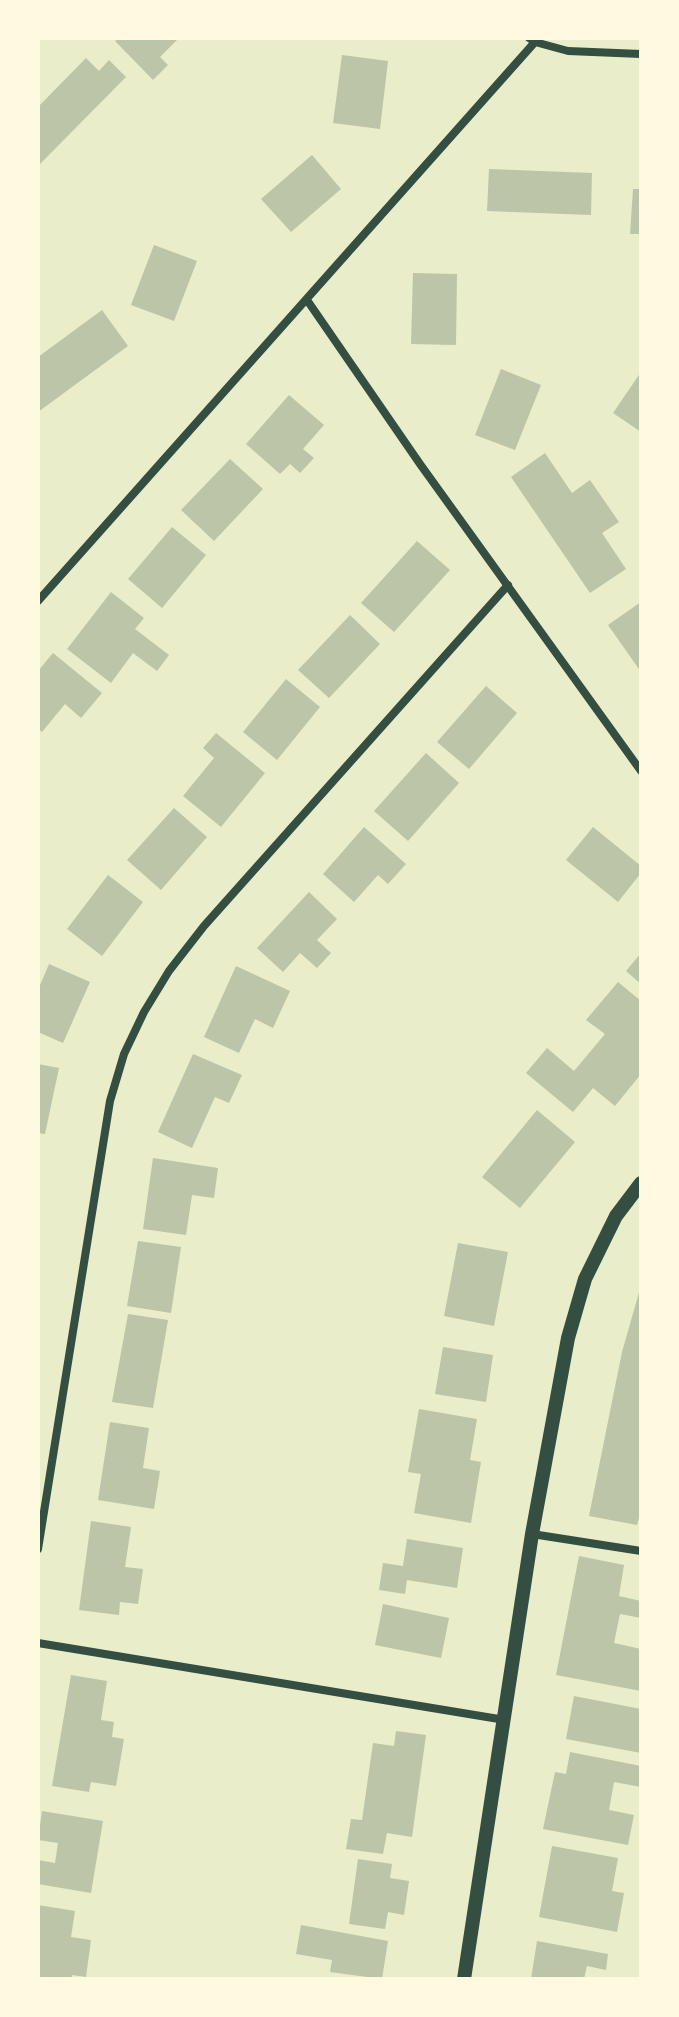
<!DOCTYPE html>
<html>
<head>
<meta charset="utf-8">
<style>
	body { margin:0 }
	#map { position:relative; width:679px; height:2017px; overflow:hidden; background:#e9edc9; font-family:Rubik,sans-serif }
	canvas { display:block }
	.frame { position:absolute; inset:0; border:40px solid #fefae0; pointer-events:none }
</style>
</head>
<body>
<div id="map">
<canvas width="679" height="2017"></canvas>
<div class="frame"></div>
</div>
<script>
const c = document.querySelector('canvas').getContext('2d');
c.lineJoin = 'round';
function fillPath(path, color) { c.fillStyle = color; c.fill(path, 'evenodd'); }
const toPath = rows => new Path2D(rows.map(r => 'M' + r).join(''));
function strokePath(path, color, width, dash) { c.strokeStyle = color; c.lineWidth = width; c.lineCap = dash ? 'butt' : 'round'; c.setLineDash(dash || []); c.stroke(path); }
fillPath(toPath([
	[119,38,179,38,160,57,168,65,153,80,115,41],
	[342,55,388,61,380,129,333,123],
	[86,58,99,71,109,60,126,77,38,166,38,107],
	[312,155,341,189,291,232,261,199],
	[489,169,592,173,591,215,487,211],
	[633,189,641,189,641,234,630,234],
	[154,245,197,261,174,321,131,305],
	[413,273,457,274,456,345,411,344],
	[102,310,128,346,38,412,38,357],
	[501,369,541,385,515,450,475,435],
	[641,372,641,432,613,413],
	[289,395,324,425,303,449,314,458,300,473,290,464,280,474,246,444],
	[545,453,572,493,590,480,619,522,602,533,626,569,590,593,511,477],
	[230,459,263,489,214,541,181,510],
	[172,527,206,555,162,608,128,579],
	[417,541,450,570,394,632,361,603],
	[111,592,144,618,135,629,169,655,157,671,133,653,111,683,67,649],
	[641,602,641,672,608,625],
	[350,615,380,644,329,698,298,670],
	[53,653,102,693,81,718,65,704,42,732,38,729,38,671],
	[286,679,320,707,277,760,243,732],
	[486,686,517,713,469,769,437,742],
	[216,733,265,773,221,827,183,796,214,758,203,748],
	[426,753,459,783,408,841,374,811],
	[174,808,207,837,161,890,127,860],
	[364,827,406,864,388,884,378,875,354,902,323,874],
	[593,827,641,866,641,873,618,902,566,860],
	[108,875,143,902,102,956,67,929],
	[309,892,337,919,317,940,331,953,317,968,300,953,283,972,257,948],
	[641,953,641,984,626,971],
	[49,964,90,982,63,1043,38,1032,38,990],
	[236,966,290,991,273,1028,255,1019,239,1053,204,1037],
	[618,982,641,1001,641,1074,615,1106,593,1088,573,1112,526,1073,547,1048,574,1071,605,1034,586,1020],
	[193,1054,242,1075,229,1103,215,1097,192,1148,158,1132],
	[38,1064,59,1068,45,1134,38,1133],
	[537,1110,575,1142,520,1208,482,1177],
	[153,1158,218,1168,214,1198,192,1195,186,1235,143,1229],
	[138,1241,181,1247,171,1313,127,1306],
	[458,1243,508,1252,494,1326,444,1316],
	[640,1289,641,1511,637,1525,589,1516,622,1352],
	[128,1314,168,1320,153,1408,112,1402],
	[443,1347,493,1355,486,1402,435,1394],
	[419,1409,477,1419,470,1460,481,1462,471,1523,414,1513,421,1474,408,1472],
	[110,1422,149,1428,143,1468,160,1471,154,1509,98,1500],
	[91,1521,131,1527,125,1567,143,1569,138,1604,120,1602,119,1615,79,1610],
	[407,1539,463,1548,457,1588,407,1580,405,1594,379,1590,383,1563,403,1566],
	[579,1556,624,1565,619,1596,641,1601,641,1618,620,1614,614,1643,641,1649,641,1691,556,1675],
	[383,1604,449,1618,441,1658,375,1645],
	[71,1675,107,1681,101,1720,114,1722,112,1737,124,1739,116,1786,91,1782,89,1792,52,1786],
	[574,1696,641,1709,641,1753,566,1739],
	[396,1731,426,1735,412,1837,387,1833,383,1854,346,1849,351,1819,362,1820,373,1743,394,1746],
	[570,1752,641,1766,641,1787,614,1782,609,1810,634,1815,628,1845,543,1829,555,1772,566,1774],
	[42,1811,103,1821,91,1893,38,1884,38,1860,55,1863,58,1843,38,1840],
	[552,1846,618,1858,612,1891,624,1893,617,1932,539,1917],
	[358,1859,392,1864,390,1878,409,1881,404,1915,388,1912,385,1929,349,1924],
	[38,1905,75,1911,71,1937,91,1940,86,1977,72,1975,72,1979,38,1979],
	[301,1925,388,1941,382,1979,330,1972,332,1960,296,1954],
	[537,1941,608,1954,606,1970,587,1966,584,1979,531,1979]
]), '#bcc5a7');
strokePath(toPath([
	[529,38,535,42,568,51,641,54],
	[307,300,420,464,641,771],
	[38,601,535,42],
	[532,1534,641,1551],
	[38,1549,110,1101,124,1054,144,1012,169,971,204,926,508,585],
	[38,1643,505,1720]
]), '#344e41', 8);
strokePath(toPath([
	[464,1979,532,1534,568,1338,585,1279,616,1216,641,1183]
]), '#344e41', 14);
</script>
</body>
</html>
